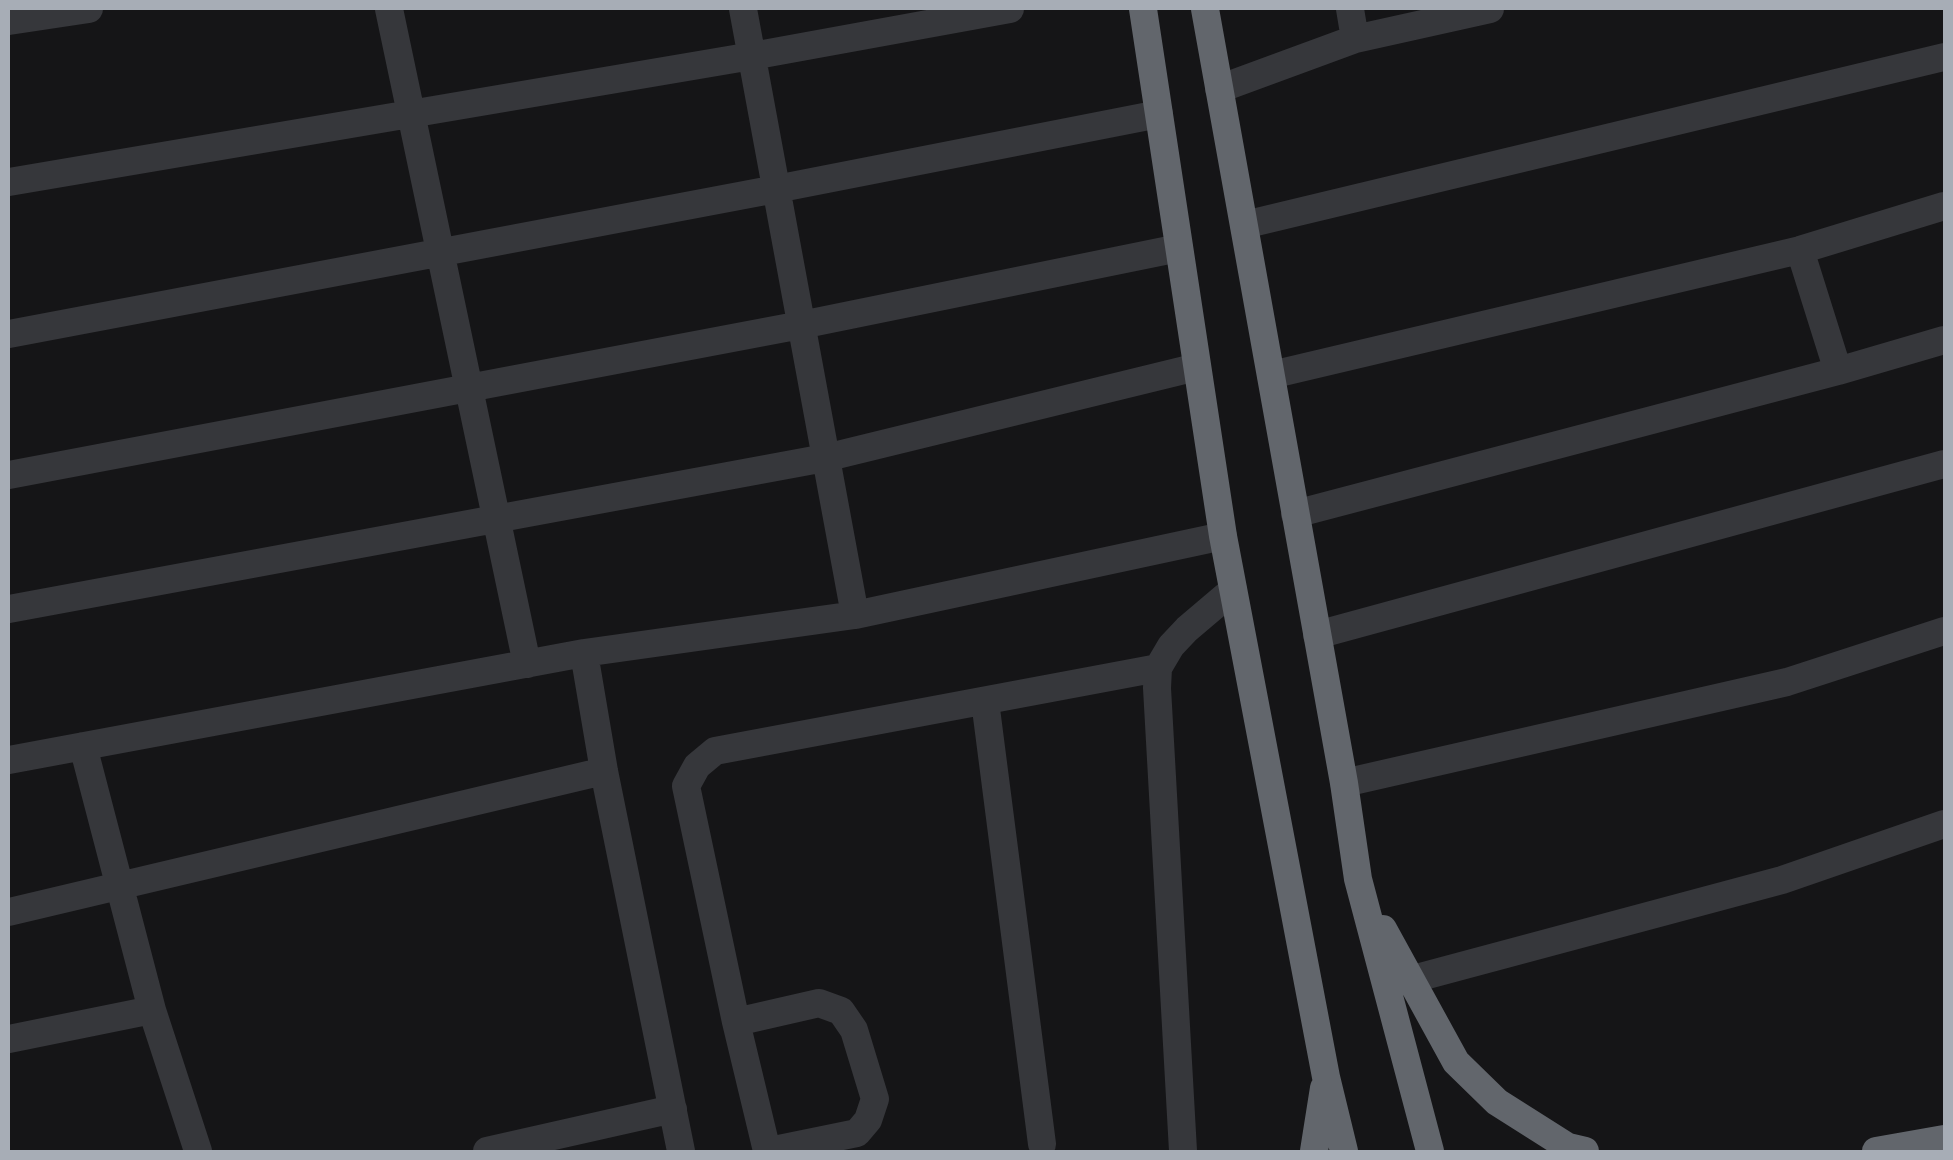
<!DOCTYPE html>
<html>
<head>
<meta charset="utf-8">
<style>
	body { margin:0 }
	#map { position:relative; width:1953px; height:1160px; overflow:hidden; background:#151517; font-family:Overpass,sans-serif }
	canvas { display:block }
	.frame { position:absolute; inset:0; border:10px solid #a7adb6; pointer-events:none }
</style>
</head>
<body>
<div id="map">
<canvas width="1953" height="1160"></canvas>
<div class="frame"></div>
</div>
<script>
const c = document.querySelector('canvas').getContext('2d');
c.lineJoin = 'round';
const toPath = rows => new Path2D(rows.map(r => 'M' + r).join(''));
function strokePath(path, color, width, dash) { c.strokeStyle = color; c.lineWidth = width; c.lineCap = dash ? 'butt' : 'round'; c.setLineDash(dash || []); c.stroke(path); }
strokePath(toPath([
	[389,9,527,664],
	[743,9,855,615],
	[1350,9,1355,39],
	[9,21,89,9],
	[1219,89,1355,39,1490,9],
	[9,182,752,56,1010,9],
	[1244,225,1944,57],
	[1800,250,1838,371],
	[9,334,776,189,1159,114],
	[1271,375,1800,250,1944,206],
	[9,475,801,325,1179,248],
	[1295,514,1838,371,1944,340],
	[9,609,825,458,1197,367],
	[1317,635,1944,464],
	[584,653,604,771,681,1151],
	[985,701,1042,1144],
	[83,746,152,1010,198,1151],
	[9,760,584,653,855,615,1223,536],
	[1344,783,1787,682,1944,631],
	[9,912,604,771],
	[1409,980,1782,880,1944,824],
	[736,1022,819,1003,841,1011,854,1030,875,1099,868,1120,857,1133,769,1151],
	[9,1039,152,1010],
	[487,1151,673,1109],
	[767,1151,736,1022,686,786,697,766,715,751,1158,668],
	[1183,1151,1157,688,1158,668,1171,646,1187,629,1233,590]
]), '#36373b', 28);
strokePath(toPath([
	[1143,9,1223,536,1326,1077,1344,1151],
	[1205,9,1344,783,1358,879,1430,1151],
	[1383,929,1456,1062,1497,1102,1568,1147,1585,1151],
	[1314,1151,1324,1088],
	[1876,1151,1944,1139]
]), '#62666c', 28);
</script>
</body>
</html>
